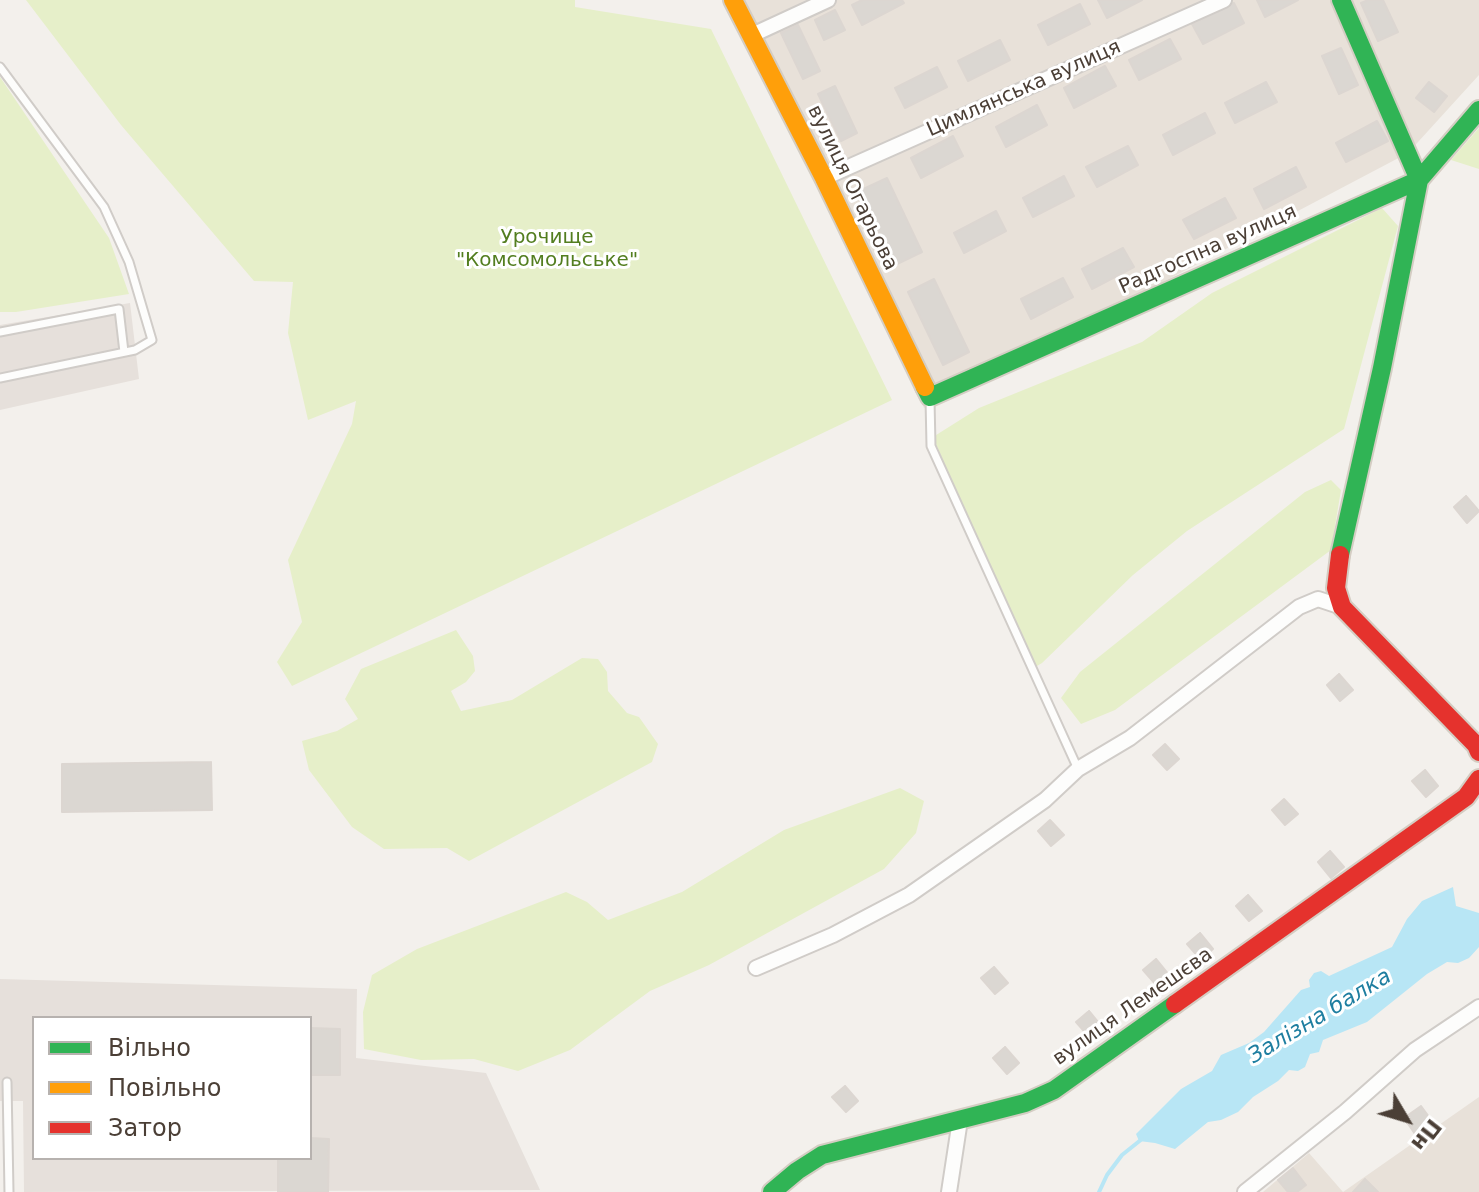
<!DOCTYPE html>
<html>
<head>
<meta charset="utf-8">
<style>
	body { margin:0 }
	#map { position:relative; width:1479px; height:1192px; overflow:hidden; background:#f3f0ec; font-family:"DejaVu Sans",sans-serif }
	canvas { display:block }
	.legend { position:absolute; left:32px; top:1016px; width:280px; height:144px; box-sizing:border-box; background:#fff; border:2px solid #b7b2af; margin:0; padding:10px 14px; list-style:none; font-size:24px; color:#4b3f36 }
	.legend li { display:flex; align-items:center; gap:16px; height:40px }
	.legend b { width:40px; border:2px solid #b7b2af }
	.north { position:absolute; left:1367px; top:1080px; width:80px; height:80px; -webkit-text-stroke:6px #fff; paint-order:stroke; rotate:128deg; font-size:22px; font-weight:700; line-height:32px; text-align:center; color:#4b3f36 }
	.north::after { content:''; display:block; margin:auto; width:28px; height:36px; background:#4b3f36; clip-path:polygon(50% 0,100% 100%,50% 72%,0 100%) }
</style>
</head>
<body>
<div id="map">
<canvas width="1479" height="1192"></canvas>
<ul class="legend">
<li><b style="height:10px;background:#30b455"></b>Вільно</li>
<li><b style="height:10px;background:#ff9f0a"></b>Повільно</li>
<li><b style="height:10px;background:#e5322d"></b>Затор</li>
</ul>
<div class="north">Пн</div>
</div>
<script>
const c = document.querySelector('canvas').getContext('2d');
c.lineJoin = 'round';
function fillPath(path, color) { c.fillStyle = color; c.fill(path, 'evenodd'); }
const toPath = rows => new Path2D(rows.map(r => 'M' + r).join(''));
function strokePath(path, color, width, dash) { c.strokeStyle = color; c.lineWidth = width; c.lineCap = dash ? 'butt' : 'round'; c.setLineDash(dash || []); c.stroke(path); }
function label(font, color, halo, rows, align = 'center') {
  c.font = font + ' "DejaVu Sans",sans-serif'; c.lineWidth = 6; c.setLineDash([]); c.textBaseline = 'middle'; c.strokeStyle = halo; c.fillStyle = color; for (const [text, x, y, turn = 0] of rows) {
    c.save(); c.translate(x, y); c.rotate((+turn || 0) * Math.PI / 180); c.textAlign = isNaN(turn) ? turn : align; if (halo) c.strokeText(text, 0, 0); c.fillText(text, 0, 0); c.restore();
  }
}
fillPath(toPath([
	[737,0,1479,0,1479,75,1408,153,924,408],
	[1479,1097,1479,1192,1263,1192,1309,1153,1343,1192]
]), '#e8e1d9');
fillPath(toPath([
	[130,303,139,379,0,410,0,325],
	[0,979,357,989,356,1058,486,1073,540,1190,24,1192,23,1101,0,1101],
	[34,1018,310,1018,310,1158,34,1158]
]), '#e6e0db');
fillPath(toPath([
	[26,0,575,0,575,7,711,29,892,400,292,686,277,662,302,622,288,560,352,424,356,401,308,420,288,333,293,282,254,281,121,125],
	[0,77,109,238,129,294,16,312,0,312],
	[1479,128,1479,169,1451,160],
	[1382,208,1398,226,1344,429,1187,531,1133,575,1042,663,1032,669,933,437,979,408,1142,342,1212,293],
	[1331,480,1341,490,1331,550,1115,710,1081,724,1061,698,1080,672,1305,492],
	[456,630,473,656,475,671,466,682,451,691,461,711,512,700,582,658,598,659,607,672,608,691,627,713,639,717,658,744,652,762,469,861,447,848,384,849,352,827,309,770,302,741,337,731,358,719,345,699,361,669],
	[900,788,924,801,916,833,884,869,709,965,650,991,570,1050,518,1071,474,1059,421,1060,364,1049,363,1012,372,975,417,949,566,892,587,902,608,920,682,892,784,830]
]), '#e6efc9');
fillPath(toPath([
	[1453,887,1456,906,1479,913,1479,947,1469,958,1458,963,1447,962,1427,974,1367,1022,1323,1040,1319,1052,1310,1054,1305,1067,1298,1071,1289,1070,1278,1081,1253,1097,1238,1112,1221,1120,1208,1122,1175,1149,1155,1143,1139,1141,1136,1134,1181,1089,1212,1071,1221,1055,1249,1043,1264,1032,1301,990,1310,987,1309,980,1314,973,1321,971,1329,976,1392,947,1407,919,1422,901]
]), '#b8e6f5');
strokePath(toPath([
	[1099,1192,1107,1175,1122,1155,1142,1139]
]), '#b8e6f5', 4);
const building = toPath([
	[862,0,902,0,904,3,862,25,852,5,862,0],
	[1098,0,1142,0,1107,18,1098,0],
	[1257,0,1298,0,1265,17,1257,0],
	[1368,0,1383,0,1398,32,1378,41,1361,3,1368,0],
	[1234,3,1244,23,1203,44,1192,24,1234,3],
	[1080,4,1090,24,1048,45,1038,25,1080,4],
	[835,10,845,30,824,40,815,20,835,10],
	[798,25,820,71,803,79,781,33,798,25],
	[1170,39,1181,59,1139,80,1129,60,1170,39],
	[1000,40,1010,60,968,81,958,61,1000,40],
	[1341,48,1358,85,1339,94,1322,56,1341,48],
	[1105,66,1116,86,1074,108,1064,88,1105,66],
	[937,67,947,87,905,108,895,88,937,67],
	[1266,82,1277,102,1235,123,1225,103,1266,82],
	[1429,82,1447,96,1434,112,1416,98,1429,82],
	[835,86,857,133,841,141,818,94,835,86],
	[1037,105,1047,125,1006,147,996,127,1037,105],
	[1205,113,1215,133,1173,155,1163,135,1205,113],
	[1377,121,1388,141,1346,162,1336,143,1377,121],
	[953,136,963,156,921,178,911,158,953,136],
	[1128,146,1138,165,1097,187,1086,167,1128,146],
	[1296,167,1306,187,1264,209,1254,189,1296,167],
	[1064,176,1074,196,1033,217,1023,198,1064,176],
	[887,178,922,252,895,265,859,191,887,178],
	[1225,198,1236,218,1194,239,1183,220,1225,198],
	[996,211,1006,231,964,253,954,233,996,211],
	[1123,248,1134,267,1092,289,1082,269,1123,248],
	[1063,278,1073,297,1031,319,1021,299,1063,278],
	[934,279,969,352,943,365,908,292,934,279],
	[1466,496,1479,511,1467,523,1454,507,1466,496],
	[1339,674,1353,690,1340,701,1327,685,1339,674],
	[1165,744,1179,759,1167,770,1153,755,1165,744],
	[211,762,212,810,62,812,62,764,211,762],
	[1425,770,1438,786,1426,797,1412,781,1425,770],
	[1284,799,1298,814,1285,825,1272,810,1284,799],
	[1050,820,1064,835,1051,846,1038,831,1050,820],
	[1330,851,1344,867,1331,878,1318,862,1330,851],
	[1248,895,1262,911,1249,921,1236,906,1248,895],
	[1200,933,1213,949,1201,960,1187,944,1200,933],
	[1156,959,1169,975,1157,986,1143,970,1156,959],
	[994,967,1008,983,995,994,981,978,994,967],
	[1089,1011,1102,1027,1090,1038,1076,1022,1089,1011],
	[310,1028,340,1029,340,1075,310,1075,310,1028],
	[1005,1047,1019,1063,1007,1074,993,1058,1005,1047],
	[845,1086,858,1101,846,1112,832,1097,845,1086],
	[1421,1106,1432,1121,1415,1134,1404,1118,1421,1106],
	[310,1138,329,1139,328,1192,278,1192,278,1158,310,1158,310,1138],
	[1293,1168,1306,1185,1297,1192,1288,1192,1278,1180,1293,1168],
	[1365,1179,1378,1192,1353,1192,1365,1179]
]);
fillPath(building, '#dbd7d2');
strokePath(building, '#dcd6d1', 2);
const lane = toPath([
	[0,67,104,207,129,262,152,340,135,350,0,378],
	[0,332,119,309,124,352],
	[930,399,931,446,1078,769],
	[7,1082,9,1192]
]);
const street = toPath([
	[750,36,828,0],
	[824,178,1224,0],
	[756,968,833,935,909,895,1045,800,1078,769,1130,738,1299,607,1318,599,1342,607],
	[949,1192,960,1120],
	[1245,1192,1345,1112,1415,1050,1479,1007]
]);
const fast = toPath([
	[925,387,930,397,1419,180,1479,110],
	[1340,555,1382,368,1419,180,1341,0],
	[772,1192,797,1171,822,1155,1025,1103,1054,1090,1175,1004]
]);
const slow = toPath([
	[733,0,824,178,925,387]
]);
const jam = toPath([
	[1340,555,1336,588,1342,607,1476,745,1479,752],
	[1175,1004,1466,797,1479,779]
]);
strokePath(lane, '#d0ccc8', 11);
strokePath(street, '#d0ccc8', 18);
strokePath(fast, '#d4cdc3', 22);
strokePath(slow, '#d4cdc3', 22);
strokePath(jam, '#d4cdc3', 22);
strokePath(lane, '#fdfdfc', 7);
strokePath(street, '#fdfdfc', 14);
strokePath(fast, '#30b455', 18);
strokePath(slow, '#ff9f0a', 18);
strokePath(jam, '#e5322d', 18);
label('20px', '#4b3f36', '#fff', [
	["Цимлянська вулиця",1024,89,-24],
	["вулиця Огарьова",852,188,64],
	["Радгоспна вулиця",1208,250,-24],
	["вулиця Лемешєва",1133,1007,-35]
]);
label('20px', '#537e20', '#fff', [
	["Урочище",547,238],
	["\"Комсомольське\"",547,261]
]);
label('italic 22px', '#1e7ea0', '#fff', [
	["Залізна балка",1320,1017,-31]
]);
</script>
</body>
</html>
